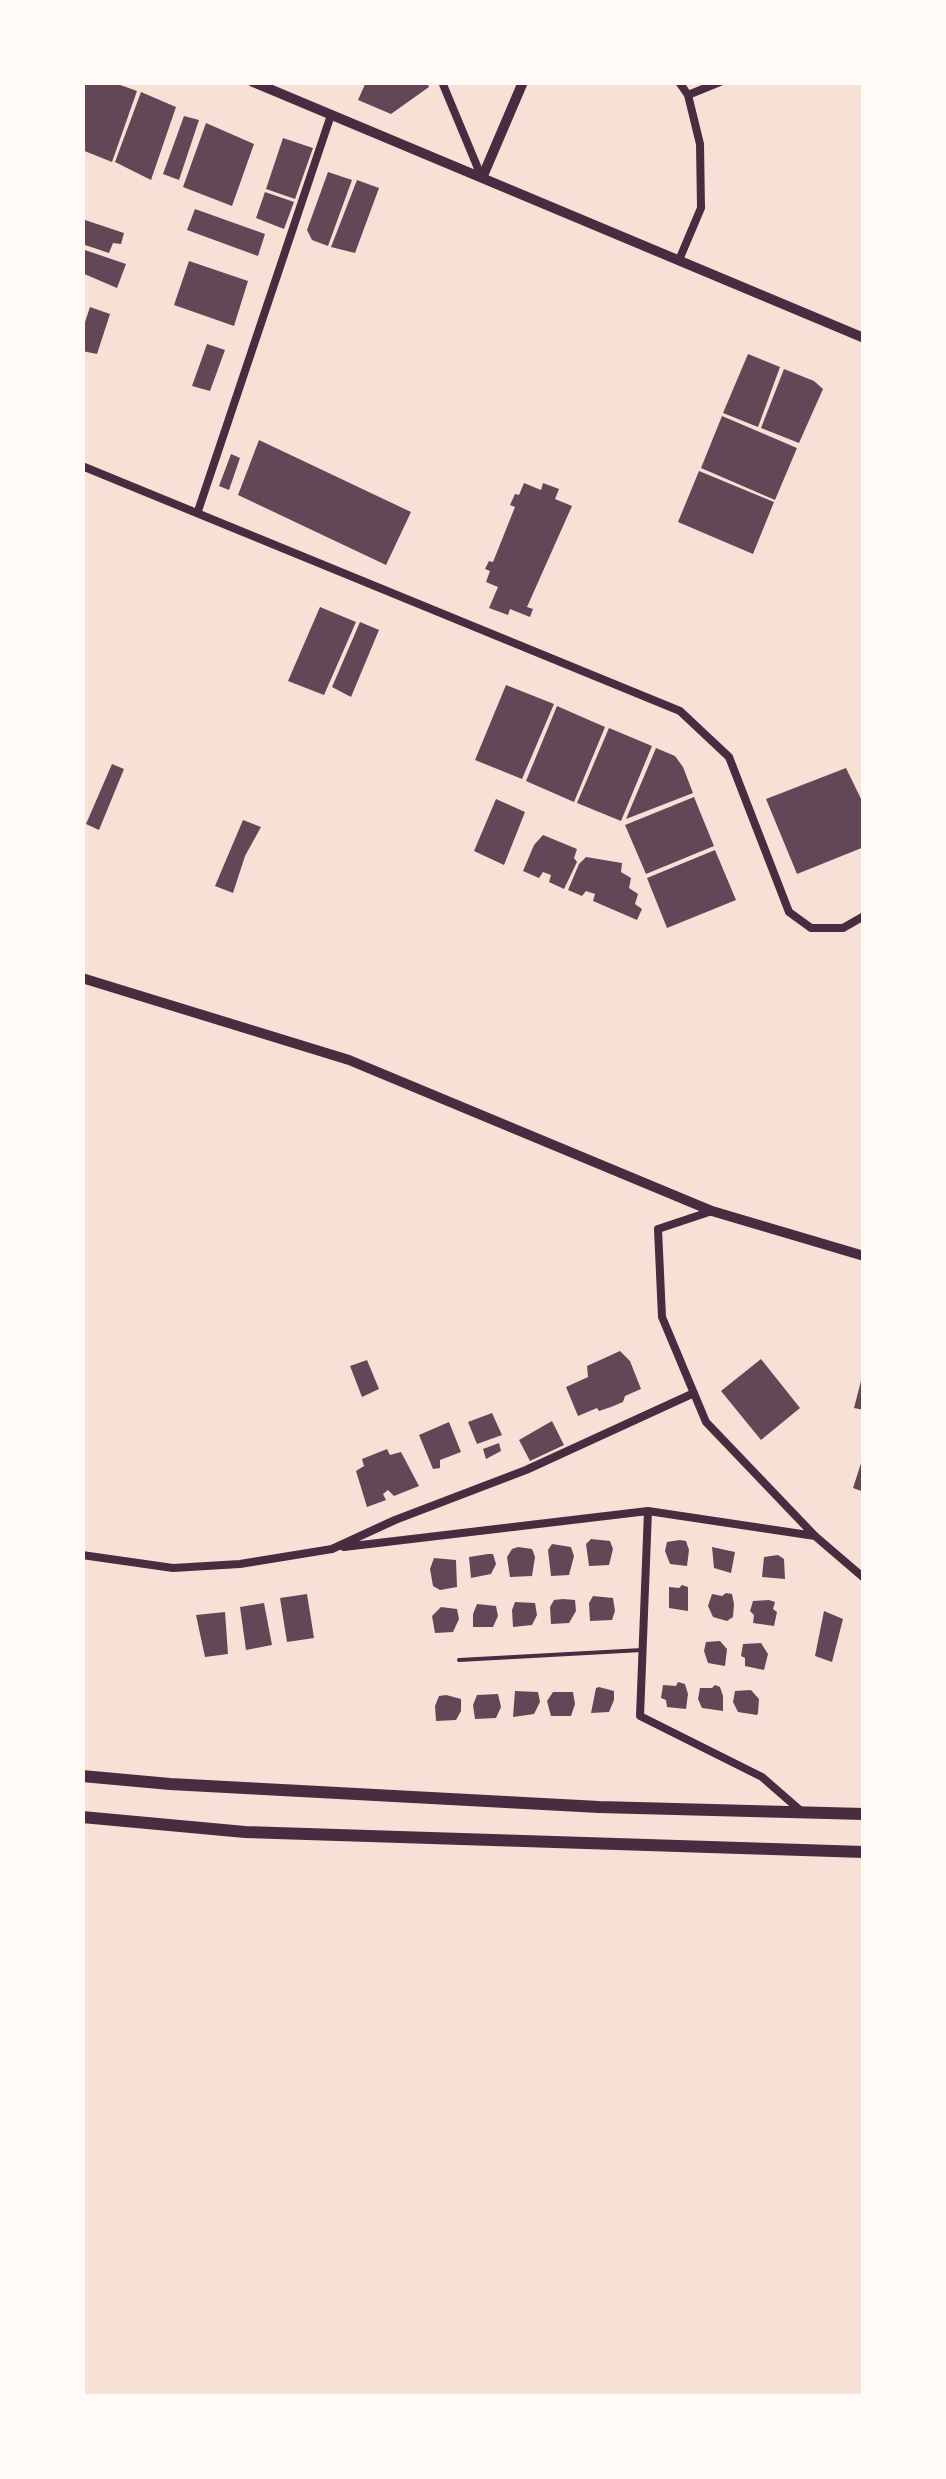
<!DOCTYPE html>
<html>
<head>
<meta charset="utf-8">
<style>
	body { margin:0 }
	#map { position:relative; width:946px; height:2479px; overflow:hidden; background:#f7e1d7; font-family:"Playfair Display",serif }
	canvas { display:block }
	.frame { position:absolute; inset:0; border:85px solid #fffaf5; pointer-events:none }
</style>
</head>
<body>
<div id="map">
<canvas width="946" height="2479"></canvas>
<div class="frame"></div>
</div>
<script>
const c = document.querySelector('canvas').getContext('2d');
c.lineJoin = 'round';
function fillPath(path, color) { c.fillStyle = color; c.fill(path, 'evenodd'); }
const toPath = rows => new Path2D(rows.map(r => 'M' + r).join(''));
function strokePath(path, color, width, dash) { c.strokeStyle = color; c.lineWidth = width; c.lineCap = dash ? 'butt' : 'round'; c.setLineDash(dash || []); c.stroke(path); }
fillPath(toPath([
	[85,82,112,82,137,91,112,162,82,150],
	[366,82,427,82,429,87,391,114,358,100],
	[141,92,176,107,151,180,115,162],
	[184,116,199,120,179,180,163,174],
	[206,123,254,144,232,206,183,187],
	[283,138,313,148,295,199,266,189],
	[328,172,352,180,328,246,312,240,307,230],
	[357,180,379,188,355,253,331,247],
	[265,192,294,202,284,229,256,218],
	[195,209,265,234,258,256,187,230],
	[82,219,124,233,121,244,113,243,109,253,82,244],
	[82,249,126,264,117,288,82,273],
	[189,261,248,281,234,326,174,305],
	[90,307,110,314,97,354,82,351,82,331],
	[207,344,225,350,210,391,192,386],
	[748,354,780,367,758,427,723,413],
	[784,369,814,381,823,389,799,443,761,428],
	[722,416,797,448,775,500,701,468],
	[259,440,411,512,386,565,238,495],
	[231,454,240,458,229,490,219,486],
	[699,471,774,502,753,554,678,522],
	[524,483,541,490,543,483,559,489,555,499,572,506,527,607,533,609,530,617,510,609,508,615,489,608,498,587,486,582,490,571,485,569,489,561,493,562,515,507,510,505,515,494,519,495],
	[320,607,356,622,324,695,288,681],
	[360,622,379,630,351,697,332,687],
	[506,685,554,704,522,779,475,760],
	[557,706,605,727,574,802,526,781],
	[609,728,652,746,621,821,577,803],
	[656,748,675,756,683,767,693,793,626,819],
	[112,764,124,769,99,830,86,824],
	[846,768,864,805,864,847,797,874,766,799],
	[694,797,714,846,646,874,625,825],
	[496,799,525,812,504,865,474,851],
	[243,820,261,827,245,856,233,893,215,886],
	[543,835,577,849,574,858,577,862,564,889,549,882,551,875,543,872,539,878,523,871,534,845],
	[715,850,736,900,667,928,647,878],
	[586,857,622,863,621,872,631,878,629,888,638,894,635,904,642,909,637,920,593,901,595,894,586,891,582,896,568,890,579,864],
	[620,1351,630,1361,641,1389,625,1396,623,1402,611,1407,599,1411,597,1408,578,1416,566,1387,588,1377,587,1366],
	[761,1359,800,1408,761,1440,721,1391],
	[367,1360,379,1389,362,1397,350,1366],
	[862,1377,864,1378,864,1410,854,1408],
	[492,1413,502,1435,477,1444,468,1422],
	[552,1421,564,1445,530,1461,519,1440],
	[449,1422,461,1452,440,1460,440,1468,433,1469,419,1435],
	[499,1443,501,1451,486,1459,483,1449],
	[387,1449,390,1455,401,1452,419,1486,394,1496,388,1490,383,1494,386,1500,367,1507,356,1471,364,1466,362,1459],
	[864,1454,864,1492,853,1488],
	[591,1539,610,1541,613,1549,609,1565,589,1566,586,1544],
	[680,1540,686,1541,689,1550,687,1566,670,1564,665,1551,667,1542],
	[552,1544,571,1547,574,1556,569,1575,551,1576,548,1550],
	[518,1547,532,1549,535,1557,532,1576,510,1577,507,1557,512,1549],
	[712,1547,735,1552,731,1573,714,1568],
	[488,1554,493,1554,496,1564,491,1574,471,1578,469,1557],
	[778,1555,784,1559,785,1579,762,1577,764,1557],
	[434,1558,456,1560,457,1587,440,1590,433,1586,430,1569],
	[682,1585,688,1587,688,1611,669,1608,669,1587,679,1588],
	[726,1593,732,1594,734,1604,733,1617,727,1621,713,1617,708,1606,712,1594,722,1596],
	[307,1594,314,1638,287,1642,280,1598],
	[593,1596,613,1598,615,1611,612,1620,590,1621,589,1603],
	[563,1599,575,1600,576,1611,569,1623,551,1624,550,1607,554,1600],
	[769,1600,775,1602,773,1609,777,1612,774,1626,753,1623,754,1615,750,1611,753,1601],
	[515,1602,535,1603,537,1615,532,1625,513,1627,512,1610],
	[264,1603,272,1645,246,1650,240,1607],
	[477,1604,496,1606,498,1616,493,1627,473,1627,473,1614],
	[441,1607,457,1609,459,1619,453,1632,435,1633,432,1616],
	[824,1611,843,1619,832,1662,815,1656],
	[225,1612,228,1654,205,1657,196,1615],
	[720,1641,727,1649,725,1666,708,1663,704,1651,706,1642],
	[761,1643,768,1654,764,1670,745,1666,745,1658,741,1656,743,1644],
	[678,1682,685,1684,688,1694,686,1709,667,1707,666,1700,661,1698,663,1685,676,1686],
	[715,1685,720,1687,723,1696,723,1711,702,1708,698,1699,700,1688,712,1688],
	[599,1687,614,1691,614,1700,609,1712,591,1713,596,1688],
	[751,1690,759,1699,758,1713,757,1715,738,1712,733,1702,735,1691],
	[515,1691,538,1692,540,1702,534,1714,513,1717],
	[553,1692,573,1692,575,1704,571,1716,551,1716,547,1701],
	[498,1694,501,1707,496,1718,475,1719,473,1705,477,1695],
	[446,1695,461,1699,461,1711,456,1720,436,1721,435,1706,439,1696]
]), '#644757');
strokePath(toPath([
	[459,1660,642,1650]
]), '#4a2c40', 4);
strokePath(toPath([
	[442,82,482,178],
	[688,95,720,82],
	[679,260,701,208,700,144,688,95,679,82],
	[82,466,680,711,729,757,789,912,811,928,843,928,864,916],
	[198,511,331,115],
	[712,1211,658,1229,662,1317,706,1422,815,1536,864,1578],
	[648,1511,640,1716,762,1777,801,1811],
	[344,1547,648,1511,815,1536],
	[82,1555,173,1568,240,1564,332,1549,395,1520,526,1470,694,1393]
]), '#4a2c40', 8);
strokePath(toPath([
	[253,82,864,338],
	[482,178,523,82],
	[82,978,349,1060,712,1211,864,1256]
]), '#4a2c40', 10);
strokePath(toPath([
	[82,1776,170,1784,599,1807,864,1814],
	[82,1817,245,1832,864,1852]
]), '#4a2c40', 12);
</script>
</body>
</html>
